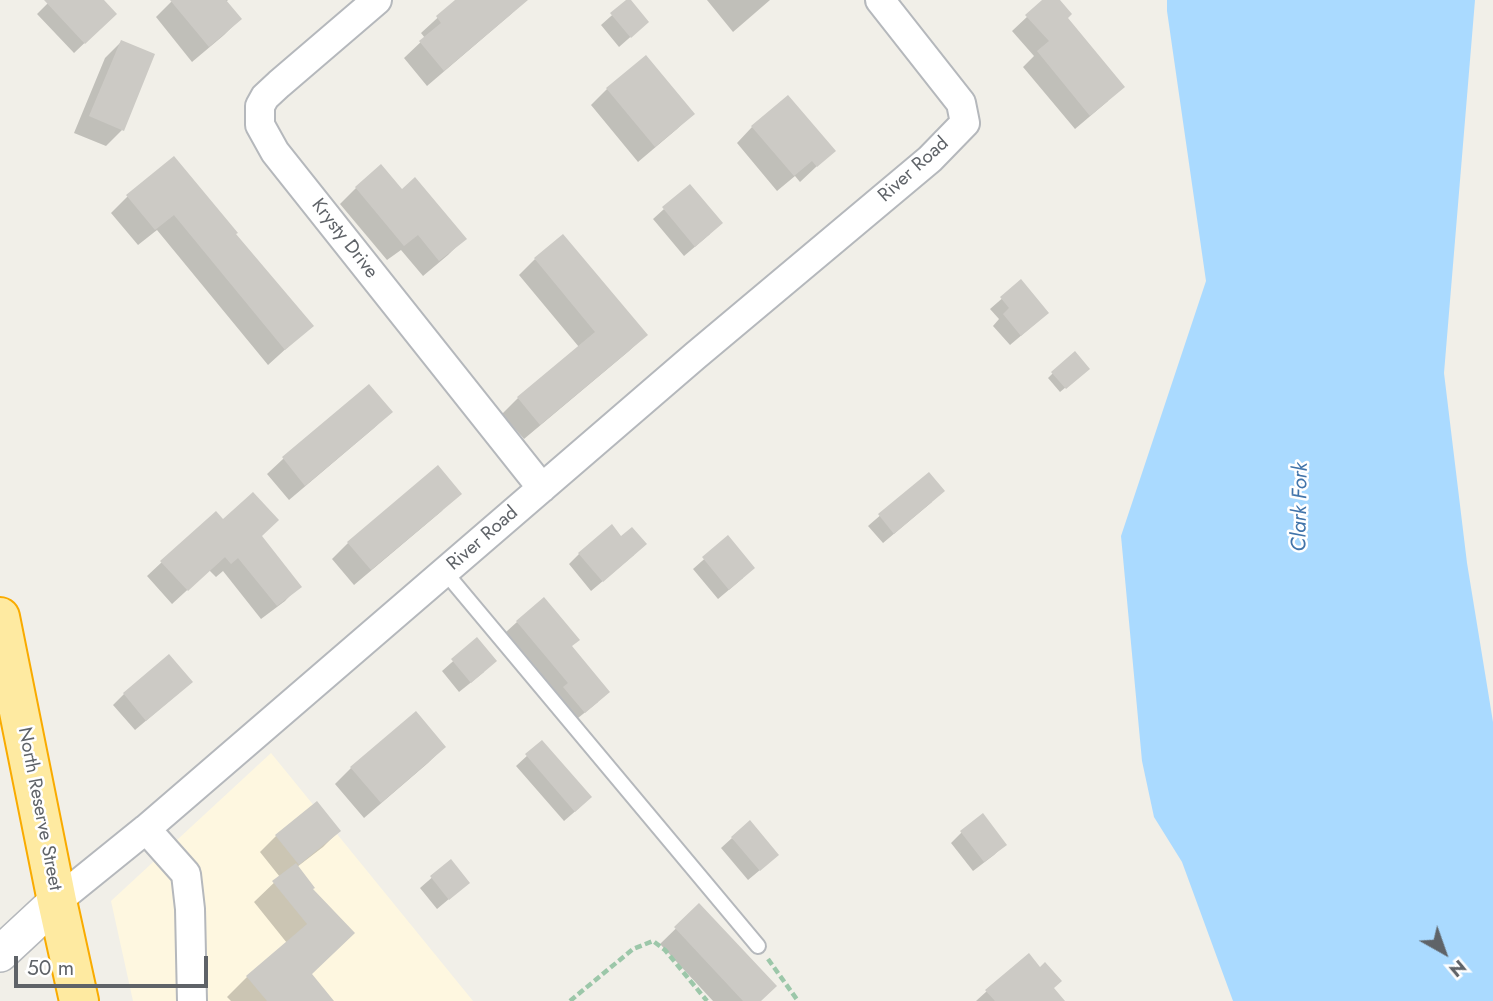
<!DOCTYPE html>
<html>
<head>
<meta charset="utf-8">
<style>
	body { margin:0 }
	#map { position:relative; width:1493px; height:1001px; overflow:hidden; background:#f1efe8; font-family:Jost,sans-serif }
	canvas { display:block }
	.north { position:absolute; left:1409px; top:917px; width:70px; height:70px; -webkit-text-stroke:5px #fff; paint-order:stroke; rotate:140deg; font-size:19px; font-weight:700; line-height:28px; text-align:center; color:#5f6368 }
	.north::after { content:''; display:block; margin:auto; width:24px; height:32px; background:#5f6368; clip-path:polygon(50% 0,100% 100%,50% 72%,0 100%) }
	.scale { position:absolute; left:14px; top:956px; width:194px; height:32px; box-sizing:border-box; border:4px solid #5f6368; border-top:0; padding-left:9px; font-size:21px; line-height:24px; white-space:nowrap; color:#5f6368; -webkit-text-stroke:5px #fff; paint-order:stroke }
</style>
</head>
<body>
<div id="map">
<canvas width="1493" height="1001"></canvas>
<div class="north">N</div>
<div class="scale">50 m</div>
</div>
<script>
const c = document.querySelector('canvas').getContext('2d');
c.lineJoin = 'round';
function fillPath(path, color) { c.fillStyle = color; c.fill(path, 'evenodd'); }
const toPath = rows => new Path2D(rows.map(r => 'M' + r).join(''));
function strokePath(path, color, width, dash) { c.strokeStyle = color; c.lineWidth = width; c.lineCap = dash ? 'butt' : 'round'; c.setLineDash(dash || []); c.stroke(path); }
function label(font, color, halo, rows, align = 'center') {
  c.font = font + ' Jost,sans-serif'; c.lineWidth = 5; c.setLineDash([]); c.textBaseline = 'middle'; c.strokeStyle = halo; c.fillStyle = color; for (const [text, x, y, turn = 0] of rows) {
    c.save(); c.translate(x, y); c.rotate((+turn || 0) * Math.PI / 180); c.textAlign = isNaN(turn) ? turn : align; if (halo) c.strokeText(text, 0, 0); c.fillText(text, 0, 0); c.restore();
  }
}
fillPath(toPath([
	[271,753,473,1001,133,1001,111,901]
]), '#fef7e0');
fillPath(toPath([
	[1167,0,1475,0,1444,373,1467,563,1493,722,1493,1001,1233,1001,1182,862,1154,817,1142,761,1121,536,1206,281,1167,11]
]), '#aadaff');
fillPath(toPath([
	[51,0,101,0,115,14,74,53,37,14],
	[173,0,228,0,226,2,240,19,224,35,192,62,156,17],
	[457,0,526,0,510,15,427,86,404,58,425,38,421,33],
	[629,0,636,32,619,47,601,25],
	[707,0,770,0,733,32],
	[1045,0,1057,0,1108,101,1075,129,1023,67,1034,56,1012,31],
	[121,42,122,130,106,146,74,133,105,58],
	[646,57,693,113,677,129,638,162,591,105,607,89],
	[752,127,833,151,800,182,795,176,777,191,737,143],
	[174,158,234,234,311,326,268,365,157,230,138,245,111,213,127,197],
	[356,188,402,191,464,239,448,255,423,276,401,250,387,260,340,204],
	[664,209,710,234,684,256,653,219],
	[535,259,645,335,629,351,524,439,502,414,518,398,579,347,519,275],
	[1021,282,1036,323,1010,345,993,326,999,319,990,309],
	[1053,373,1083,373,1060,392,1048,378],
	[369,386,390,412,374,428,289,500,267,474,283,459],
	[928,474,932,502,883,543,868,526],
	[443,510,354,585,332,559,348,543],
	[223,522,260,537,299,586,285,601,261,619,223,571,216,577,209,570,172,604,147,576,162,562],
	[728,538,743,578,718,599,693,569],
	[579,554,634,555,591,591,569,564],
	[517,622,570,647,598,702,573,722,554,699,558,694,506,632],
	[477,640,484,672,459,692,442,671],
	[180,692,135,730,113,705,124,694],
	[416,714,444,747,428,763,364,818,335,784,351,768],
	[542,742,579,808,564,821,516,766],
	[316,803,339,831,323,847,297,867,311,889,310,975,332,1001,231,1001,227,997,247,977,287,943,254,902,280,877,260,852,276,836],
	[962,832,1005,844,994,855,973,871,951,843],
	[732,838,766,865,748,880,721,848],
	[451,861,468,883,437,909,420,888],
	[699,906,759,1001,713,1001,660,944],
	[1052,988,1062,1001,976,1001,987,991]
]), '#0003');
fillPath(toPath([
	[44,0,104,0,117,14,85,44],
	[170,0,226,0,242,19,209,47],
	[455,0,528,0,444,71,419,41,441,23,436,16],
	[626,0,631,0,649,22,631,38,610,13],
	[1042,0,1060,0,1072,14,1068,18,1125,87,1090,116,1037,51,1049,41,1025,15],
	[121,40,155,54,124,131,89,116],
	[646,55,695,114,655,147,606,88],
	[788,95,836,151,817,167,812,161,794,176,751,126],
	[174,156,238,233,236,234,314,326,285,350,174,215,155,230,126,195],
	[381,164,402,189,415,177,467,239,439,261,418,235,404,246,355,187],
	[690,184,723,223,695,247,662,207],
	[563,234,648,335,540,425,517,397,595,332,534,258],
	[1021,279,1049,313,1021,336,1003,314,1009,308,1000,297],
	[1075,351,1090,369,1066,389,1051,372],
	[369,384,393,412,305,486,282,457],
	[438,465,462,494,371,570,347,542],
	[929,472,945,491,894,534,878,514],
	[253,492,279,520,262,536,302,587,277,606,238,558,231,564,225,557,188,591,160,561,216,511,223,519],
	[612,524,621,536,632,527,647,544,603,582,578,553],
	[728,535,755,568,729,590,702,557],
	[544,597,580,640,572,646,610,692,585,713,563,687,568,683,516,621],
	[477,637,497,661,471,683,451,659],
	[169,654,193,682,146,721,123,693],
	[416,711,446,747,381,803,350,767],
	[542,740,592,797,575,812,525,754],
	[317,801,341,831,299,865,275,835],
	[983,813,1007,845,984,862,960,831],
	[750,820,779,855,760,871,731,837],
	[451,859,470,883,449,900,430,876],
	[296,863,315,888,313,889,355,933,312,974,334,1001,267,1001,246,976,307,924,272,881],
	[699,903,777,986,761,1001,743,1001,674,927],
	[1029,953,1040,967,1045,962,1062,981,1054,988,1065,1001,995,1001,985,990]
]), '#cccac5');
const service = toPath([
	[445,572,758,946]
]);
const minor = toPath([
	[377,0,279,84,265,97,260,106,260,125,275,152,542,488],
	[146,829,186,874,190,909,192,1001],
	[57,901,146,829,695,356,930,159,965,123,961,103,880,0]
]);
const tertiary = toPath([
	[0,954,57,901]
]);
const trunk = toPath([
	[0,617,57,901,79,1001]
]);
strokePath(service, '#b5b8bc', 18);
strokePath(minor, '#b5b8bc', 32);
strokePath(tertiary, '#b5b8bc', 38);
strokePath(trunk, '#f9ab00', 42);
strokePath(toPath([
	[768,959,798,1001],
	[570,1001,633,949,653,941,665,950,707,1001]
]), '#9cc7a9', 4.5, [7, 3.5]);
strokePath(service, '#fff', 14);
strokePath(minor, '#fff', 28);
strokePath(tertiary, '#fff', 35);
strokePath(trunk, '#feeaa1', 38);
label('19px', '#5f6368', '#fff', [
	["River Road",914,170,-42],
	["Krysty Drive",344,239,52],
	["River Road",483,539,-41],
	["North Reserve Street",39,809,79]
]);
label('italic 21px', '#4174aa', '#fff', [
	["Clark Fork",1301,507,-89]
]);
</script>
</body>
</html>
